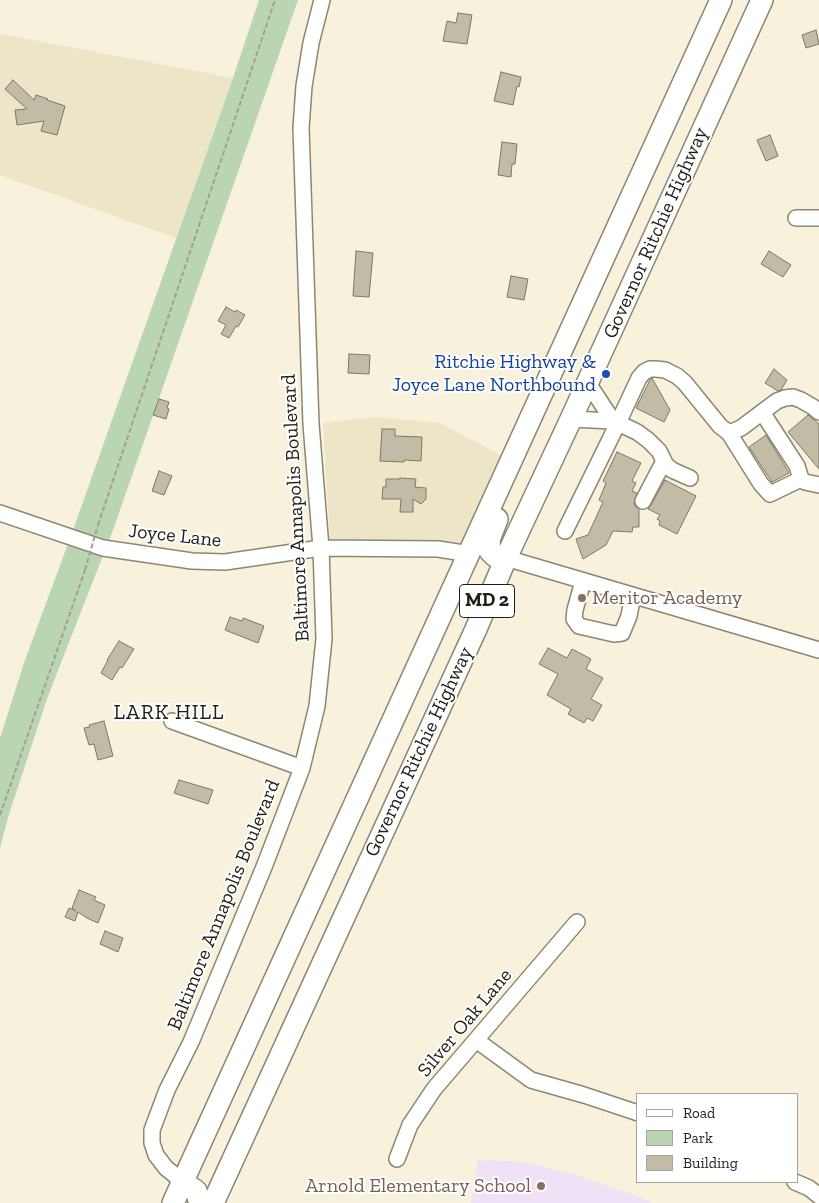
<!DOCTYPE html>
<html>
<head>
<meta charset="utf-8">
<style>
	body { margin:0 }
	#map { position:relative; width:819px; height:1203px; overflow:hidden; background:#f8f1db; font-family:"Zilla Slab",serif }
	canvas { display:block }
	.legend { position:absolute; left:636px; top:1093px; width:162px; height:90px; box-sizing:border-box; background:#fff; border:1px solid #a6a5a2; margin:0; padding:6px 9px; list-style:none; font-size:15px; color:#211e16 }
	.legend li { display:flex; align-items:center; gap:10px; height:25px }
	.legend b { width:25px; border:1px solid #a6a5a2 }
</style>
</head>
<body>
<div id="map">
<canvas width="819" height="1203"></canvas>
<ul class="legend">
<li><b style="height:6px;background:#fff"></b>Road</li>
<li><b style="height:14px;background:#bad5b1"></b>Park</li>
<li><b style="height:14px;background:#c2bca7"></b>Building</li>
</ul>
</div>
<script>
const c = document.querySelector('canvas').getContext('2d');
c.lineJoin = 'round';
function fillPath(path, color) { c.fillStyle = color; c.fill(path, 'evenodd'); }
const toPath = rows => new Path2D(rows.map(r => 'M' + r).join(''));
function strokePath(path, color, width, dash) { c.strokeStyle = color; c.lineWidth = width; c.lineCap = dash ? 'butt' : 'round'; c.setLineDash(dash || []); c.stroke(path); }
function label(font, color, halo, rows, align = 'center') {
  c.font = font + ' "Zilla Slab",serif'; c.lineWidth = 4; c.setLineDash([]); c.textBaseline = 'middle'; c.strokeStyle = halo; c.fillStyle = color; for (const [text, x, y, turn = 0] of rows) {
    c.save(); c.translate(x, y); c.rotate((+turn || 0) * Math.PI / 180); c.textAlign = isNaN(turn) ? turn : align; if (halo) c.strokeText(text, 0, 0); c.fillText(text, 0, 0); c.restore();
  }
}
fillPath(toPath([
	[1,34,233,78,176,238,0,175,0,35],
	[377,417,440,423,502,456,463,543,330,540,323,423]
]), '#ede5c7');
fillPath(toPath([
	[478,1160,523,1162,573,1174,642,1198,652,1203,471,1203]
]), '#efe2f6');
fillPath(toPath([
	[259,0,298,0,113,530,48,696,8,817,0,848,0,738,25,660,72,533,233,78]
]), '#bad5b1');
const building = toPath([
	[458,13,472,15,467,44,443,41,447,21,456,23,458,13],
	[816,30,819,44,806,48,802,35,816,30],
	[501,72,521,77,519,87,517,86,513,105,494,101,501,72],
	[13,80,34,100,36,95,48,99,47,100,65,106,57,135,41,131,44,121,17,125,15,110,27,109,5,89,13,80],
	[770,135,778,156,766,161,757,140,770,135],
	[502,142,517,144,515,164,512,164,511,177,498,175,502,142],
	[356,251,373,253,369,297,353,296,356,251],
	[769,251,791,265,783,277,761,264,769,251],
	[511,276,528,279,524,300,507,297,511,276],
	[226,307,235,312,236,310,245,315,238,327,236,326,229,338,221,334,226,325,218,321,226,307],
	[349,354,370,355,369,374,348,373,349,354],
	[774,369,787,380,781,390,778,391,765,383,774,369],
	[652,378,670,410,664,422,636,408,650,380,652,378],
	[159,399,169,402,167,408,169,409,166,419,153,415,159,399],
	[808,415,819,424,819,469,788,432,808,415],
	[382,429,395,429,395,436,422,437,421,461,404,460,404,462,380,461,382,429],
	[766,435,789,473,772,482,749,447,766,435],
	[617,452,641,463,632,481,636,483,632,491,637,493,634,502,635,506,639,509,639,527,633,527,632,532,613,531,606,545,583,559,576,539,588,535,603,502,599,500,606,483,603,481,617,452],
	[159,471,172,476,164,495,152,491,159,471],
	[400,478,416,479,415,487,426,488,426,499,421,504,413,499,413,512,400,512,401,499,382,499,383,487,386,487,386,479,400,479,400,478],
	[665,480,696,496,677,534,659,525,660,521,657,519,660,515,648,509,651,505,665,480],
	[230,617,242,621,243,618,264,626,258,643,225,630,230,617],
	[119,641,134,649,122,668,120,667,112,680,101,673,108,660,107,660,119,641],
	[548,648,567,658,572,649,591,659,586,669,603,678,591,699,602,705,593,721,587,718,584,723,568,714,571,709,547,695,558,674,539,664,548,648],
	[104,721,113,756,98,760,94,744,89,745,84,728,90,727,89,725,104,721],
	[179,780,213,790,208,804,174,793,179,780],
	[79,890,96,897,94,900,105,905,98,923,87,918,78,912,75,921,65,917,69,908,76,911,72,908,79,890],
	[105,931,123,938,118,952,100,944,105,931]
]);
fillPath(building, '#c2bca7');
strokePath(building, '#7e7864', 1);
const minor = toPath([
	[796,218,819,218],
	[762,412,797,466,801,479,805,482,819,485],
	[571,419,613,421],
	[729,433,761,484,770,494,801,479],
	[690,478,672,470,666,465,659,451,648,440,637,432,618,423,639,378,644,372,650,369,656,369,665,370,677,376,685,383,720,426,729,433,741,428,777,401,785,398,793,397,801,400,813,407,819,412],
	[643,501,664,461],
	[0,513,103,548,192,561,225,562,321,548,438,549,470,554],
	[565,531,618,423,613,421,588,383],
	[506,558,819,650],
	[583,581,575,610,574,619,579,626,614,634,622,633,629,616,633,595],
	[172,721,302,768],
	[476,1040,531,1080,584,1095,638,1113],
	[397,1159,410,1125,434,1089,577,922],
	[183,1182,166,1168,156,1155,152,1143,152,1130,167,1090,191,1042,264,867,302,768,317,706,324,639,321,548,311,424,301,128,304,86,311,43,322,0],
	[795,1182,809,1188,819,1196]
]);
const highway = toPath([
	[497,519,489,540,490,551,495,556,506,558],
	[183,1182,196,1191,200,1203],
	[173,1203,721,0],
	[213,1203,476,629,506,558,571,419,762,0]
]);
strokePath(minor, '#8d8772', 18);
strokePath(highway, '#8d8772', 24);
strokePath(toPath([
	[98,525,275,0],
	[0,815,85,570]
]), '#a49f8e', 2, [5, 2.5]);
strokePath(minor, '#fff', 15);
strokePath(highway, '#fff', 21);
strokePath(toPath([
	[85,570,98,525]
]), '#a49f8e', 2, [5, 2.5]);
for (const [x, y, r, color] of [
	[606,374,5,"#1a4fb4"],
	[582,598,5,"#8d6e63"],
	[541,1186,5,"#8d6e63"]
]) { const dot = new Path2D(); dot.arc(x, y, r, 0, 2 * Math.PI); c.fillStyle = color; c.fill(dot); strokePath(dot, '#fff', 2); }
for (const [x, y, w] of [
	[487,601,55]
]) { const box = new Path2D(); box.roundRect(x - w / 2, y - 16.5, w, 33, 4); c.fillStyle = '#fff'; c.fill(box); strokePath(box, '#211e16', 1); }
label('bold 19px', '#211e16', null, [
	["MD 2",487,601]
]);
label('20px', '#211e16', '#fff', [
	["Governor Ritchie Highway",656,233,-66],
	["Baltimore Annapolis Boulevard",296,508,-93],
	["Joyce Lane",175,536,6],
	["Governor Ritchie Highway",419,752,-65],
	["Baltimore Annapolis Boulevard",224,905,-68],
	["Silver Oak Lane",465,1023,-50]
]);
label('20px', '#164399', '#fff', [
	["Ritchie Highway &",596,362],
	["Joyce Lane Northbound",596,385]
], 'right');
label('20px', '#785e54', '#fff', [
	["Meritor Academy",592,598],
	["Arnold Elementary School",531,1186,"right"]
], 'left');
c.letterSpacing = '1px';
label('21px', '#211e16', '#fff', [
	["LARK HILL",169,713]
]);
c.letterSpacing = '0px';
</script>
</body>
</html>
